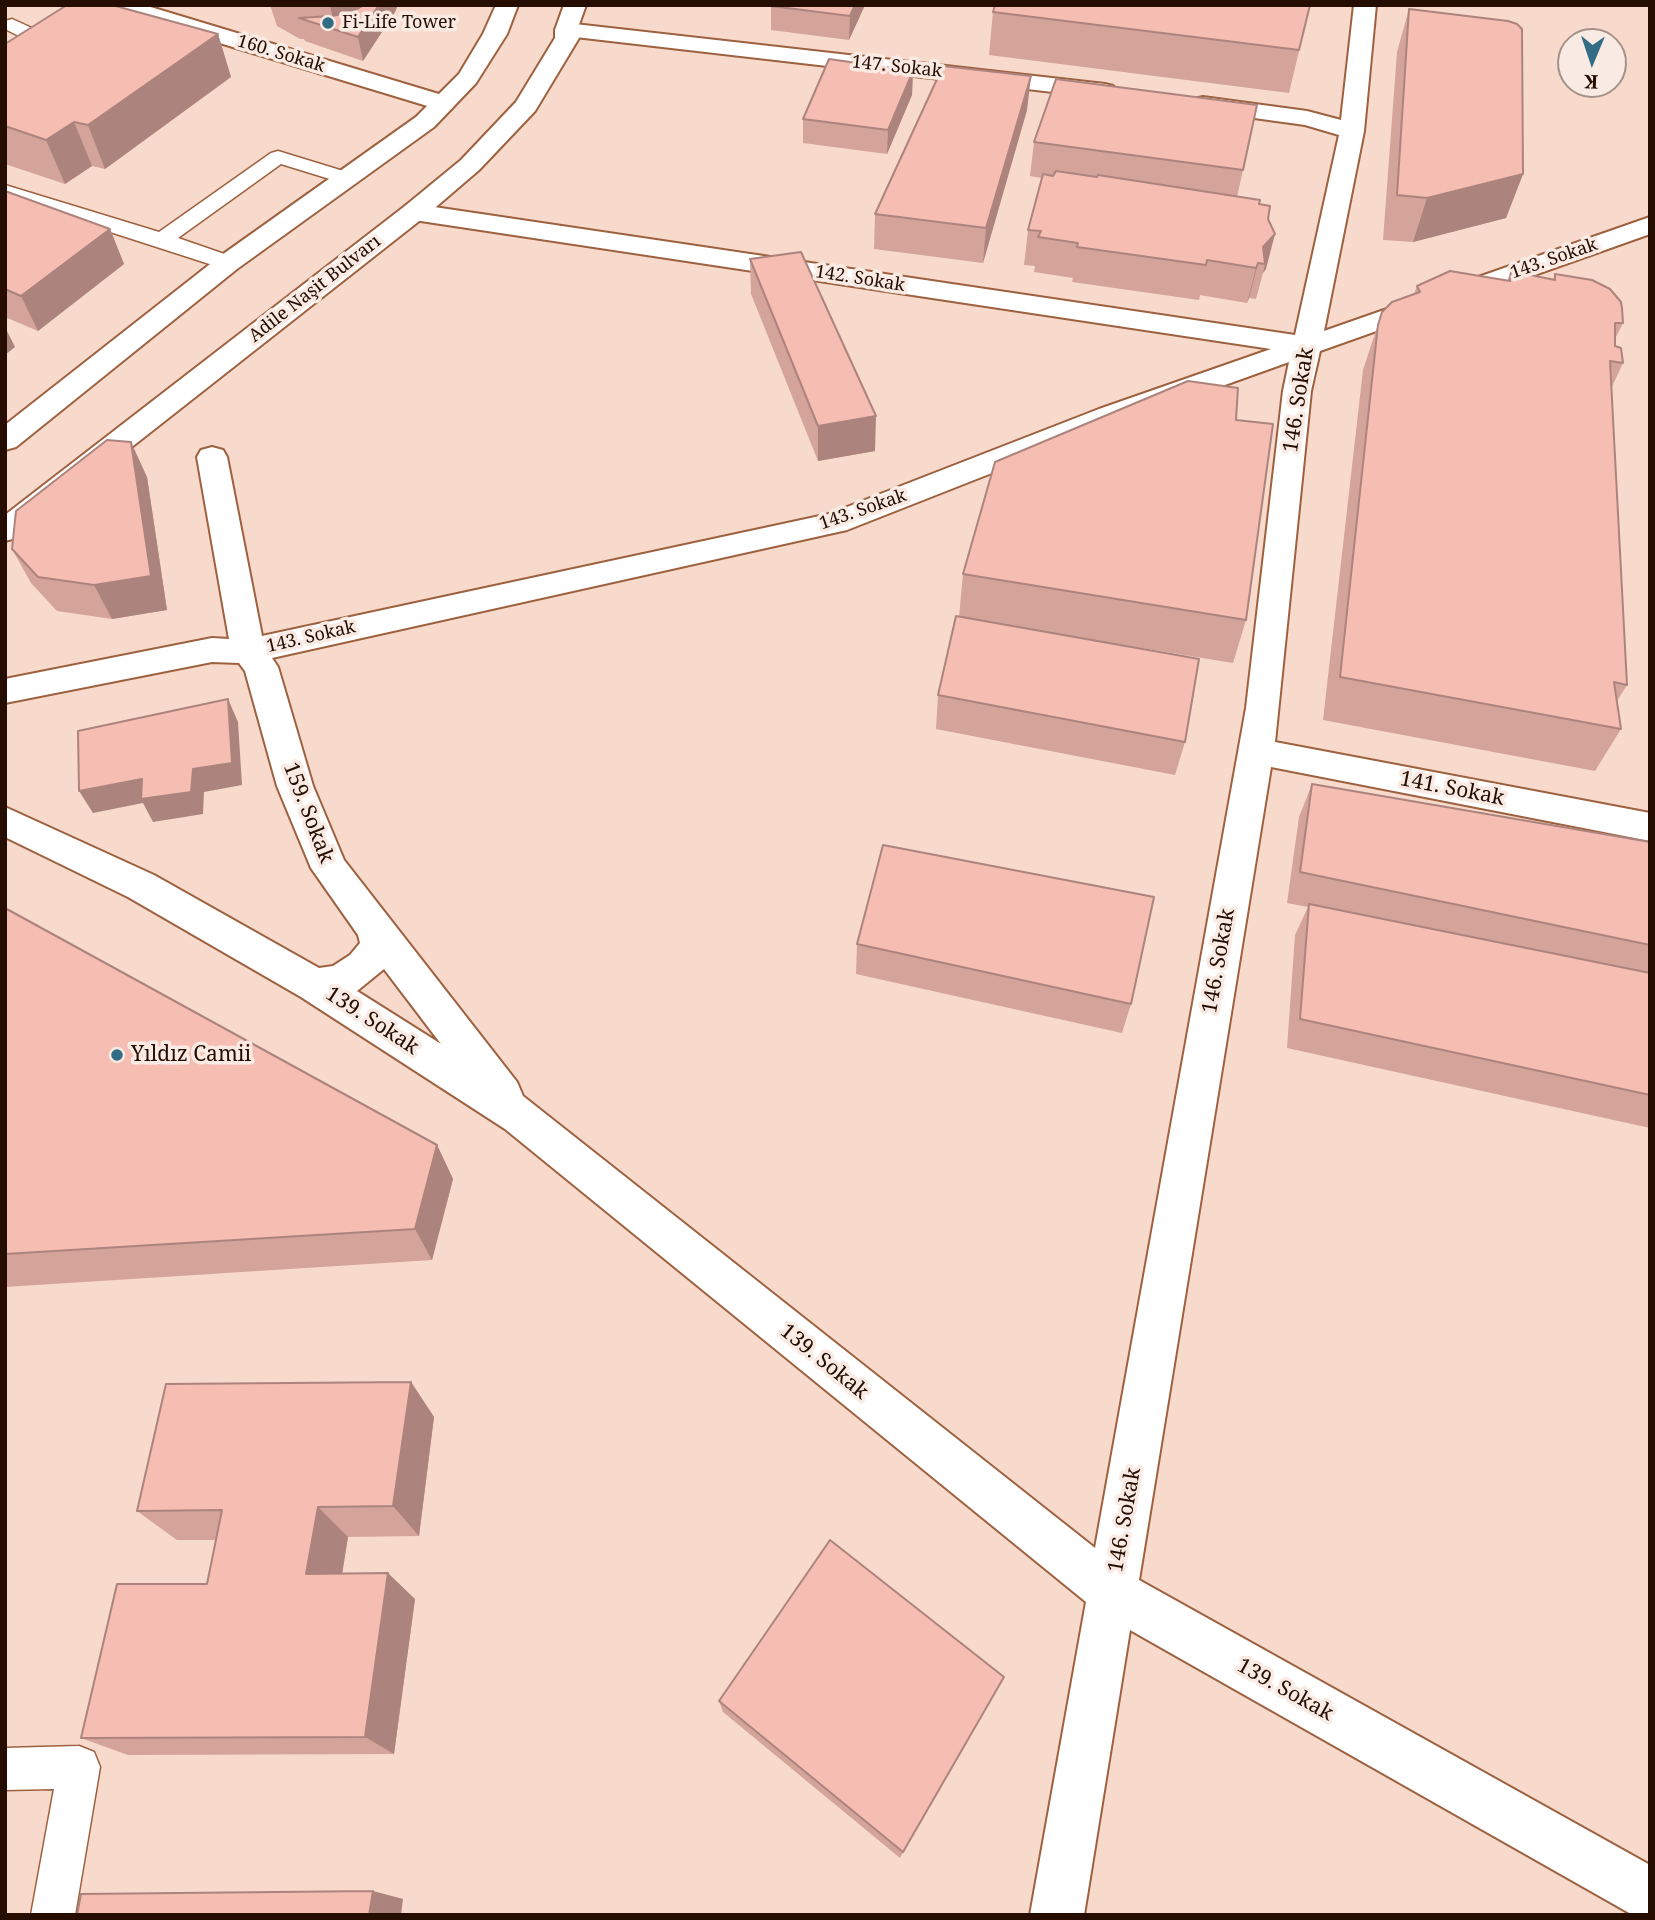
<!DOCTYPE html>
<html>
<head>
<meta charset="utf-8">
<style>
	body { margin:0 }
	#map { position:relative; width:1655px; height:1920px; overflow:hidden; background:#f7dacc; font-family:"Noto Serif",serif }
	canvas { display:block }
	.frame { position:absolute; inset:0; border:7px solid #250d02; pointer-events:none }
	.north { position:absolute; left:1557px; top:28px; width:70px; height:70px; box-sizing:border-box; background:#f9ebe3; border:2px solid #a49289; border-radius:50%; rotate:182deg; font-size:19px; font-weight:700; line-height:28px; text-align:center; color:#250d02 }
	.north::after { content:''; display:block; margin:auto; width:24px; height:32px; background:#336c85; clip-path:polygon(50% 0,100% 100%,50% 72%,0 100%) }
</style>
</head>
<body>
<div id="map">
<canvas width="1655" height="1920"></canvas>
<div class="frame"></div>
<div class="north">K</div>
</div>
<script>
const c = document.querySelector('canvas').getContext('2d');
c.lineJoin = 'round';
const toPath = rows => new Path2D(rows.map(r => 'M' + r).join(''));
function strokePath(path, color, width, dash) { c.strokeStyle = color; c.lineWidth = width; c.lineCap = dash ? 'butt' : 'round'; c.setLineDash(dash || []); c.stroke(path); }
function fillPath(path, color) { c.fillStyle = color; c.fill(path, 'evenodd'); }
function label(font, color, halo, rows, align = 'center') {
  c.font = font + ' "Noto Serif",serif'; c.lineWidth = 7; c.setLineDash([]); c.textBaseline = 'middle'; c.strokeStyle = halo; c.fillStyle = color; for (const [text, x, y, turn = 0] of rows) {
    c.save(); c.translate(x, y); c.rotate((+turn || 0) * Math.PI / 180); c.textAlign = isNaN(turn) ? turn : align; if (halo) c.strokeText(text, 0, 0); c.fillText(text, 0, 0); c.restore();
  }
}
const service = toPath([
	[12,19,54,38,56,42,12,75,5,77,5,62,33,43,5,29,5,21,12,19],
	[278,151,353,174,356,178,353,182,346,184,281,164,178,238,236,258,239,263,236,268,228,270,5,198,5,185,159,232,271,153,278,151],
	[79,1746,94,1752,100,1767,75,1915,31,1915,54,1789,5,1790,5,1748,79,1746]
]);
const minor = toPath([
	[108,5,144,5,452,98,455,103,452,108,443,110,434,108,111,10,108,5],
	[1354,5,1376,5,1364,131,1324,331,1650,217,1650,234,1320,351,1311,391,1275,742,1650,813,1650,841,1271,767,1139,1580,1650,1865,1650,1915,1631,1914,1130,1630,1084,1915,1030,1915,1086,1602,505,1129,301,997,128,897,5,837,5,807,154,875,319,968,333,966,350,955,360,943,358,935,311,868,277,786,245,671,239,663,212,662,5,703,5,679,212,638,229,639,197,457,201,450,212,447,223,450,227,457,262,636,829,514,1099,409,1271,349,414,220,405,218,401,212,405,206,414,204,1295,335,1339,135,1305,125,1203,111,1194,109,1191,104,1194,99,1203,97,1307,111,1341,120,1354,5],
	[1289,362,1283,391,1246,708,1095,1548,523,1096,517,1082,344,860,313,786,278,667,272,658,847,530,1119,423,1289,362],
	[384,969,441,1044,357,991,384,969],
	[566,23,1105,84,1113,86,1117,91,1113,96,1105,98,558,35,555,30,558,25,566,23]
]);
const secondary = toPath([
	[496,5,518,5,507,34,476,83,434,127,237,269,16,447,5,450,5,425,219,257,416,117,459,74,483,34,496,5],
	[564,5,586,5,577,30,579,38,535,111,479,170,423,218,16,538,5,541,5,515,405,206,461,160,516,102,555,38,555,30,564,5]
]);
strokePath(service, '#9e613f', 3);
strokePath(minor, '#9e613f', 4);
strokePath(secondary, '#9e613f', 4);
fillPath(service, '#fff');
fillPath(minor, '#fff');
fillPath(secondary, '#fff');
fillPath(toPath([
	[270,5,398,5,395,12,363,61,305,41,304,39,300,39,277,26],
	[771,5,865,5,849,40,771,30],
	[1310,5,1289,93,989,55,993,12],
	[1409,9,1523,174,1506,218,1413,242,1383,240,1397,52],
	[218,34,231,77,105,169,92,166,65,184,5,164,5,44],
	[913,71,912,95,887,154,803,143,803,119],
	[1027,110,983,263,874,249,875,214],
	[1034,142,1243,170,1237,197,1259,204,1266,269,1263,273,1256,299,1249,298,1247,303,1200,295,1199,300,1072,282,1073,278,1034,272,1035,266,1024,265,1028,230,1042,178,1030,176],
	[5,191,110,229,124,264,38,331,5,317],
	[750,259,875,451,818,461,751,294],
	[1511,271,1553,279,1555,274,1623,323,1615,339,1615,346,1623,363,1611,389,1627,685,1617,701,1621,729,1595,771,1323,720,1363,370,1382,312,1414,294,1417,286,1507,281],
	[1236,420,1246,620,1233,663,1025,629,1185,742,1175,775,936,729,938,695,959,617,963,574],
	[147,477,167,610,112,619,57,611,31,583,12,549],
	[1312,784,1650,842,1650,1128,1287,1048,1295,935,1308,907,1287,903,1299,817],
	[5,908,437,1145,453,1179,432,1260,5,1287],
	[857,944,1131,1004,1122,1033,856,974],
	[411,1382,434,1417,419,1536,348,1537,342,1573,415,1599,394,1754,128,1755,81,1738,207,1584,216,1540,177,1540,137,1511],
	[1004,1677,900,1858,723,1712,719,1701]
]), '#d4a39a');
fillPath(toPath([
	[398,5,395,12,363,61,358,37,336,30,330,6],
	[855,5,865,5,849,40,850,16],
	[218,34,231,77,105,169,88,125],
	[913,71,912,95,887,154,888,130],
	[1031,76,1027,110,983,263,986,228],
	[74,122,92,166,65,184,46,140],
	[1523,174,1506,218,1413,242,1427,198],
	[110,229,124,264,38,331,21,296],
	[1275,234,1266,269,1263,273,1265,264,1263,247],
	[1258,263,1249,298,1247,303,1256,268],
	[5,327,15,347,5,355],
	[876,416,875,451,818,461,818,426],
	[131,442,147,477,167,610,112,619,94,585],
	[228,699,238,722,242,785,204,792,203,814,153,822,143,803,93,813,79,791,193,769],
	[437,1145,453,1179,432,1260,415,1229],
	[411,1382,434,1417,419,1536,393,1506],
	[318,1507,348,1537,338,1600,306,1574],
	[388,1573,415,1599,394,1754,365,1737],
	[373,1891,403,1899,401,1915,369,1915]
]), '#ac847d');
const building = toPath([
	[67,5,112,5,218,34,88,125,74,122,46,140,5,126,5,44,67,5],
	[364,5,379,5,358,37,299,18,332,16,351,12,364,5],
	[771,5,855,5,850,16,771,6,771,5],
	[995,5,1310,5,1299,50,993,12,995,5],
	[1409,9,1508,21,1517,24,1522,29,1523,174,1427,198,1397,195,1409,9],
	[829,59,913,71,888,130,803,119,829,59],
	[943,66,1031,76,986,228,875,214,943,66],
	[1056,79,1257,105,1243,170,1034,142,1056,79],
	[1056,171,1097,177,1098,175,1260,200,1259,204,1270,206,1268,219,1275,234,1263,247,1265,264,1258,263,1256,268,1207,260,1206,265,1077,247,1078,243,1038,237,1041,231,1028,230,1043,174,1053,176,1056,171],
	[5,191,110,229,21,296,5,289,5,191],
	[801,252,876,416,818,426,750,259,801,252],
	[1450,271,1510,281,1511,271,1555,280,1555,274,1592,280,1610,289,1621,302,1622,308,1623,323,1615,323,1615,346,1621,348,1623,363,1610,361,1627,685,1614,682,1621,729,1340,677,1378,325,1382,312,1392,302,1420,292,1417,286,1450,271],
	[1188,381,1238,388,1236,420,1273,424,1246,620,963,574,995,462,1188,381],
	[107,440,131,442,151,576,94,585,38,577,12,549,16,511,107,440],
	[956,616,1199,659,1185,742,938,695,956,616],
	[228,699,232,763,193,769,191,792,141,799,142,779,79,791,78,731,228,699],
	[1312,784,1650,842,1650,945,1300,872,1312,784],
	[883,845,1154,897,1131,1004,857,944,883,845],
	[1309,904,1650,973,1650,1095,1300,1019,1309,904],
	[5,908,437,1145,415,1229,5,1254,5,908],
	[411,1382,393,1506,318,1507,306,1574,388,1573,365,1737,81,1738,117,1584,207,1584,222,1510,137,1511,166,1384,411,1382],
	[830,1540,1004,1677,903,1852,719,1701,830,1540],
	[373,1891,369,1915,77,1915,81,1894,373,1891]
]);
fillPath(building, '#f6bdb3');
strokePath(building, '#ac847d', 2);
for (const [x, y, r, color] of [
	[328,23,7,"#336c85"],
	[117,1055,7,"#336c85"]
]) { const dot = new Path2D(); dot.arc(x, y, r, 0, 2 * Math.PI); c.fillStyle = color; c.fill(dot); strokePath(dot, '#f9ebe3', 2.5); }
label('18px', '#250d02', '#f9ebe3', [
	["Fi-Life Tower",342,23]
], 'left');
label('18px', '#250d02', '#f9ebe3', [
	["160. Sokak",281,54,17],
	["147. Sokak",897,67,6],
	["143. Sokak",1554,259,-19],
	["142. Sokak",860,279,9],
	["Adile Naşit Bulvarı",315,289,-38],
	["143. Sokak",863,510,-19],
	["143. Sokak",311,637,-13]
]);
label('21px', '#250d02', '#f9ebe3', [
	["146. Sokak",1299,400,-81],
	["141. Sokak",1452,789,11],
	["159. Sokak",308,813,69],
	["146. Sokak",1219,961,-80],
	["139. Sokak",372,1021,33],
	["139. Sokak",824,1362,39],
	["146. Sokak",1125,1520,-80],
	["139. Sokak",1285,1690,29]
]);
label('21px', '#250d02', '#f9ebe3', [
	["Yıldız Camii",131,1055]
], 'left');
</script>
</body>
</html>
